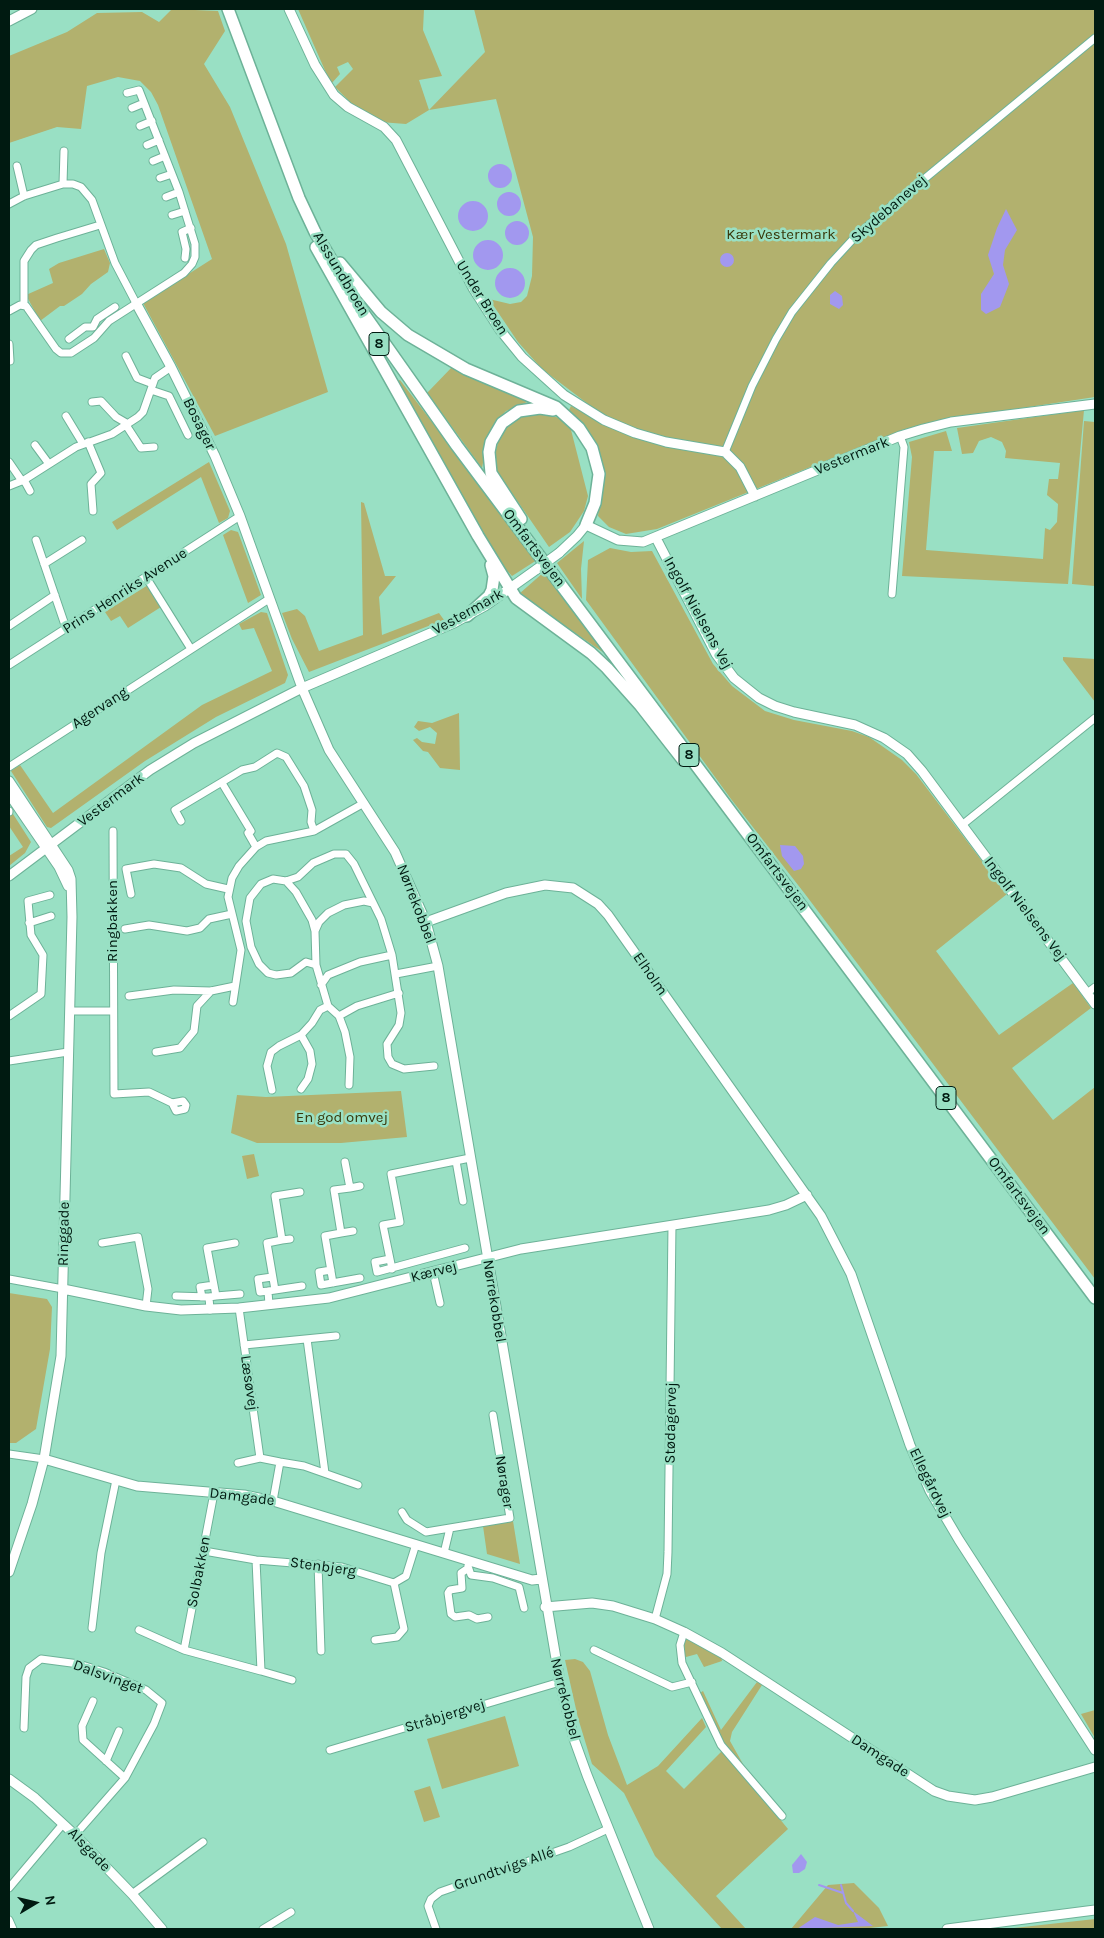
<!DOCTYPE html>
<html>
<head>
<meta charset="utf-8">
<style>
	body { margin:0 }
	#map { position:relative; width:1104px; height:1938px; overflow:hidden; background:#99e0c4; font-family:Karla,sans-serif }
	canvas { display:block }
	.frame { position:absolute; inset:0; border:10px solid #001a11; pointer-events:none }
	.north { position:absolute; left:10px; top:1878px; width:50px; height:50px; -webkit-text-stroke:4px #99e0c4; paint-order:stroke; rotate:81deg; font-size:14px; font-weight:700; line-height:20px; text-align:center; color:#001a11 }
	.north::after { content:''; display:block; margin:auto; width:18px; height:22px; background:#001a11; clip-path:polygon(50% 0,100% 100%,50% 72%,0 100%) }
</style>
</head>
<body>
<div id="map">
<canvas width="1104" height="1938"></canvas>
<div class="frame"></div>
<div class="north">N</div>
</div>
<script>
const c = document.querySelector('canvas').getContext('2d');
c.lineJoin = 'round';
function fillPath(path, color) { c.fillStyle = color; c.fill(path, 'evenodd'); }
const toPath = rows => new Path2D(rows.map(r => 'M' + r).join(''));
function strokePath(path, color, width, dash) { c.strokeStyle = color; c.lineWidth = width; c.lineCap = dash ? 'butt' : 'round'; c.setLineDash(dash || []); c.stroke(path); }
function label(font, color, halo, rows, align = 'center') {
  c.font = font + ' Karla,sans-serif'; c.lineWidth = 5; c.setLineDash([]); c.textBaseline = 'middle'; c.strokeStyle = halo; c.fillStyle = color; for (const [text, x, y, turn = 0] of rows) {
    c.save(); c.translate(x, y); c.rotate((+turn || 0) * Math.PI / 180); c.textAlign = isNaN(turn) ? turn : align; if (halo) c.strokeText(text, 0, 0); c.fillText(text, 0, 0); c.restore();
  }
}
fillPath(toPath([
	[172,9,218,11,225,31,204,64,230,107,286,244,328,392,215,436,143,303,212,259,158,105,151,92,140,81,118,77,87,86,81,129,57,127,9,143,9,56,67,32,97,13,142,12,159,22],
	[298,9,424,9,423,30,442,76,419,80,429,110,485,52,474,9,1095,9,1095,397,936,421,902,430,860,447,657,529,626,534,609,527,598,516,603,478,595,443,585,426,569,410,571,406,586,414,588,404,542,369,518,342,489,299,510,304,521,302,527,296,532,276,533,237,496,99,429,110,406,124,380,122,354,106,335,87,353,69,348,62,337,67,340,74,331,84],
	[104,249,110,263,108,272,91,284,82,294,64,306,60,306,40,321,26,295,53,283,49,269,59,263],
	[453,366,532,400,506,411,495,423,487,442,482,468,427,393],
	[400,380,537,560,512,576,498,561,395,382],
	[1084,410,1068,584,902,576,912,457,909,442,946,431,952,451,934,451,926,550,1043,559,1045,528,1050,530,1057,522,1058,504,1047,495,1049,479,1058,479,1060,463,1005,458,1006,451,1002,442,991,437,979,441,973,453,962,454,957,428],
	[540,412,559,418,570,426,588,496,584,511,570,532,549,547,496,470,495,453,500,436,508,425,521,414],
	[1084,421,1095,422,1095,586,1072,584],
	[209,462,230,511,228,518,219,523,201,477,117,530,112,522],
	[361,502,364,503,385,576,396,576,379,597,382,635,439,613,444,620,309,672,292,639,282,613,297,609,305,616,319,651,363,635],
	[231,530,238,532,261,595,248,603,223,535],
	[584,541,581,569,582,599,557,563],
	[610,548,631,552,652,551,713,664,732,686,765,711,794,720,852,731,869,737,902,760,916,774,1007,894,936,951,999,1035,1073,983,1091,1008,1012,1068,1053,1120,1095,1087,1095,1279,805,894,731,799,586,600,588,560],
	[544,572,604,653,519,594],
	[148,585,161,607,128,628,120,616,111,621,105,612],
	[261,612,267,613,288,675,285,683,216,717,145,761,51,828,47,827,11,771,20,765,53,813,202,705,272,671,254,628,242,630,239,624],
	[1063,657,1095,659,1095,702,1063,660],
	[459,713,460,770,440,768,428,752,423,751,413,740,417,738,422,742,435,744,437,733,430,727,419,731,414,727,418,721,432,723],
	[13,814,31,842,25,853,9,866,9,856,23,847,9,826,9,816],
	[401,1091,407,1137,341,1143,257,1143,231,1133,237,1095,266,1097],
	[254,1154,259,1176,247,1179,242,1156],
	[9,1293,47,1299,52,1307,50,1349,36,1429,16,1443,9,1443],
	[513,1521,520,1564,487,1554,483,1526],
	[684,1638,721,1656,722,1661,704,1667,697,1654,686,1657,682,1655],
	[575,1659,583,1662,590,1671,608,1735,627,1785,658,1766,702,1718,706,1727,666,1771,684,1789,723,1750,788,1829,716,1896,746,1929,722,1929,655,1856,624,1793,592,1764,578,1718,565,1660],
	[757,1682,762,1685,732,1732,730,1741,743,1764,740,1766,723,1745,700,1693,703,1691,721,1730],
	[1095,1710,1095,1738,1081,1714],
	[505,1716,519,1766,442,1789,427,1739],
	[430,1786,440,1817,424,1822,414,1791],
	[854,1883,879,1908,888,1926,861,1929,791,1929,828,1885],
	[1095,1919,1095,1929,1005,1929]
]), '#b2b16e');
fillPath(toPath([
	'488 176a12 12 0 1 1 24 0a12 12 0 1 1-24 0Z',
	'497 204a12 12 0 1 1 24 0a12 12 0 1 1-24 0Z',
	'458 216a15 15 0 1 1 30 0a15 15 0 1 1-30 0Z',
	[1006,209,1017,230,1005,250,1003,265,1009,284,1000,307,986,314,981,310,981,294,994,274,988,255,997,228],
	'505 233a12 12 0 1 1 24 0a12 12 0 1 1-24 0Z',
	'473 255a15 15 0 1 1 30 0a15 15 0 1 1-30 0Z',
	'720 260a7 7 0 1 1 14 0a7 7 0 1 1-14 0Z',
	'495 283a15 15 0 1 1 30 0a15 15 0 1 1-30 0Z',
	[835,291,842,296,843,305,839,309,830,304,830,295],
	[780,845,795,846,803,856,804,864,801,869,794,871,782,856],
	[801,1854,807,1862,805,1869,799,1873,793,1873,792,1865],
	[853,1911,873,1926,797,1929,815,1917,838,1925,858,1922]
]), '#a298ef');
strokePath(toPath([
	[819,1885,843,1893],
	[841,1885,846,1903,853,1911]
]), '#a298ef', 2);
const minor = toPath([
	[132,108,144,103],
	[140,126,152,121],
	[147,145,159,140],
	[153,161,165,156],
	[17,166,24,196],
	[160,178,172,174],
	[63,184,64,151],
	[166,197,179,192],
	[9,204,24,196,63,184,73,184,81,187,92,200,115,263,136,303],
	[172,215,185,211],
	[185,258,186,249,182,232,191,228],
	[24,305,24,261,31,250,36,245,57,238,100,225],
	[9,311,20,305,26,306,56,349,61,353,71,353,94,338,109,321,184,273,192,264,195,257,195,244,179,192,139,90,127,93],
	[69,339,85,327,93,327,97,319,115,307],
	[9,344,10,361],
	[126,356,137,378,153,384],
	[151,390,169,396,188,435],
	[92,402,101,401,116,417,128,424],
	[66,416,83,444],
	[126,425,141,448,154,447],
	[88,442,101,473,91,484,93,511],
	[35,445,49,464],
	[725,452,752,386,776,339,792,312,831,263,855,237,883,213,1095,38],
	[9,462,22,481],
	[24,480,30,491],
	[9,486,24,480,76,447,112,434,138,417,143,412,155,378,171,367],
	[36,540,66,628],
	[44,564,82,540],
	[146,577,191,649],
	[892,594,904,447,900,436],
	[9,626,55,595],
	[9,665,240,516],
	[9,767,269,599],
	[222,783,251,831,248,833,256,847],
	[9,811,9,812],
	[181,821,175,810,242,770,255,767,277,753,286,757,304,786,312,810,311,822,314,831],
	[962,825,1095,718],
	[113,831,114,1094,149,1092,172,1103,176,1111,185,1109,186,1105,183,1101,172,1103],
	[286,881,296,892,312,920,315,931],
	[131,894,126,869,154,864,181,868,206,884,228,889],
	[29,923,51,916],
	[125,929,149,925,187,931,200,928,209,919,232,914],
	[316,965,315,931,319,922,328,913,344,905,364,901,373,903],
	[396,974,438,966],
	[321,985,328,975,360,962,392,955],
	[1087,993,1095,987],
	[129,996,174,990,211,991,235,986],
	[233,1002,241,950,228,897,232,878,239,866,256,847,266,841,314,831,364,803],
	[70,1011,113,1011],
	[9,1016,41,994,43,955,31,935,28,901,50,895],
	[339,1016,357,1006,399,993],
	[301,1035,310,1051,312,1064,308,1079,301,1089],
	[156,1052,180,1048,194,1031,197,1006,211,991],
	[9,1061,68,1052],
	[349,1085,350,1057,345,1032,339,1016,328,1006,316,965,306,962,291,973,276,975,268,973,259,964,251,947,246,921,250,898,261,884,273,879,286,881,298,877,313,863,334,854,346,854,354,864,381,919,392,955,401,1013,399,1025,387,1044,388,1057,392,1064,404,1069,434,1066],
	[272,1090,267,1066,271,1052,279,1046,301,1035,312,1023,320,1010,328,1006],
	[456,1161,463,1201],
	[350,1188,360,1186],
	[341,1233,353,1231],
	[282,1240,290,1239],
	[102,1243,138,1237,148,1289,146,1306],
	[390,1259,375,1262,377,1272,465,1248],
	[392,1269,383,1225,400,1222,391,1174,470,1158],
	[331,1270,319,1272,321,1285,360,1278],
	[433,1272,440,1303],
	[9,1279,63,1289],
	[333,1283,325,1236,341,1233,334,1190,350,1188,345,1162],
	[275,1290,302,1286],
	[268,1291,260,1292,258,1279,272,1277],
	[176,1296,209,1297],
	[216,1296,240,1294],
	[202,1297,200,1287,214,1285],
	[269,1305,268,1291,275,1290,267,1243,282,1240,275,1196,300,1192],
	[239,1308,260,1458],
	[210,1310,209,1297,216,1296,207,1248,235,1243],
	[307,1339,325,1473],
	[244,1345,336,1336],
	[9,1454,44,1459],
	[238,1463,260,1458,280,1462,304,1466,358,1485],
	[273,1501,280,1462],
	[402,1512,407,1520,426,1532,510,1518,493,1415],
	[204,1551,256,1560,342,1567,394,1583,406,1576,416,1544],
	[444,1553,450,1528],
	[256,1560,261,1671,292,1680],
	[318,1564,321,1651],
	[468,1566,471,1575,493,1578,519,1587,524,1608],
	[467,1569,461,1573,462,1588,450,1590,448,1593,451,1614,455,1617,469,1615,477,1619,488,1617],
	[655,1619,667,1574,668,1552,672,1225],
	[92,1628,101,1553,116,1480],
	[139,1630,184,1650,261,1671],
	[684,1632,680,1645,682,1663,721,1745,782,1816],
	[375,1640,397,1637,404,1629,394,1583],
	[184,1650,214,1493],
	[594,1650,672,1687,692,1682],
	[93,1701,82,1726,83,1740,125,1778],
	[24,1728,26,1677,29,1668,41,1659,79,1664,104,1672,146,1690,162,1703,154,1724,125,1778,75,1835],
	[330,1750,560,1682],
	[106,1761,119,1731],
	[9,1888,63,1824],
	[132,1894,203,1842],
	[9,1920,13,1929],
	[263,1929,291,1912],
	[436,1929,428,1906,431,1899,440,1892,569,1847,608,1829]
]);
const tertiary = toPath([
	[289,9,315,65,334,95,348,107,384,127,396,140,473,288,500,330,522,357,564,395,604,420,635,433,666,442,725,452,740,467,755,496],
	[9,21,32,9],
	[136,303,171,367,215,456,240,516,302,688,329,750,395,852,426,922,438,966,560,1682,574,1739,587,1775,649,1929],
	[656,538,716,654,734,678,759,698,775,706,794,712,855,725,884,738,907,754,922,771,1095,1004],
	[559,553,577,536,586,525,618,540,643,542,900,436,923,429,951,422,1095,404],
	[9,781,68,870,71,879,72,917,61,1356,44,1459,32,1504,9,1572],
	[9,794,59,867,68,886],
	[9,876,150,770,194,743,302,688,454,623,485,606,537,569],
	[426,922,506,893,545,885,573,888,598,904,608,915,821,1216,851,1274,910,1445,930,1491,959,1540,1095,1750],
	[63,1289,146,1306,181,1310,239,1308,329,1298,521,1249,769,1210,786,1205,807,1195],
	[44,1459,137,1486,244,1495,273,1501,532,1580,541,1579],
	[545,1607,592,1603,613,1606,655,1619,684,1632,722,1653,934,1791,948,1796,975,1800,992,1797,1095,1767],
	[9,1779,35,1798,75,1835,132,1894,162,1929],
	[947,1929,1095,1910]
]);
const trunk = toPath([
	[228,9,299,198,315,232,359,307,457,446,1095,1298],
	[316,247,478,536,516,598,591,653,607,668,640,705,683,760],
	[340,263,381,312,408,335,466,369,556,407,579,428,592,448,599,474,595,503,586,525],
	[521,519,491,473,489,452,491,442,502,423,519,411,540,408,553,410],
	[467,616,489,596,492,590,494,576,491,565]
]);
strokePath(minor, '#6db298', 9);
strokePath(tertiary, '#6db298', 11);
strokePath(trunk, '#6db298', 14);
strokePath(minor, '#fff', 7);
strokePath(tertiary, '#fff', 9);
strokePath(trunk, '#fff', 11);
const tertiaryBridge = toPath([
	[537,569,559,553]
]);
strokePath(tertiaryBridge, '#6db298', 11, []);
strokePath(tertiaryBridge, '#fff', 9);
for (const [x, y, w] of [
	[379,344,20],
	[689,755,20],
	[946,1098,20]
]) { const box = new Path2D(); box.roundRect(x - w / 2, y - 11.5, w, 23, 4); c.fillStyle = '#99e0c4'; c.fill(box); strokePath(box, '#001a11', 1); }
label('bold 14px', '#001a11', null, [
	["8",379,344],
	["8",689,755],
	["8",946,1098]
]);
label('15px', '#001a11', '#99e0c4', [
	["Skydebanevej",889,209,-41],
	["Alssundbroen",341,274,59],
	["Under Broen",482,298,58],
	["Bosager",199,424,64],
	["Vestermark",852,456,-22],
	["Omfartsvejen",534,548,53],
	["Prins Henriks Avenue",125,591,-33],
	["Vestermark",468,612,-29],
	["Ingolf Nielsens Vej",698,613,61],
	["Agervang",100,708,-33],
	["Vestermark",111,800,-37],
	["Omfartsvejen",777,872,53],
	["Nørrekobbel",416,904,69],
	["Ingolf Nielsens Vej",1025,909,53],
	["Ringbakken",113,921,-90],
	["Elholm",650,974,55],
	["Omfartsvejen",1019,1196,53],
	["Ringgade",64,1234,-89],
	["Kærvej",434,1272,-15],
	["Nørrekobbel",494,1301,81],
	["Læsøvej",249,1383,82],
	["Stødagervej",671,1423,-89],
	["Nørager",504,1482,81],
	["Ellegårdvej",930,1483,64],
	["Damgade",242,1497,7],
	["Stenbjerg",323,1567,8],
	["Solbakken",199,1572,-79],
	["Dalsvinget",108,1677,20],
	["Nørrekobbel",565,1699,76],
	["Stråbjergvej",445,1716,-17],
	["Damgade",880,1756,33],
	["Alsgade",89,1850,46],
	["Grundtvigs Allé",504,1869,-19]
]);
label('15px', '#38370a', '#99e0c4', [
	["Kær Vestermark",781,235],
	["En god omvej",342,1118]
]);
</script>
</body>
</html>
